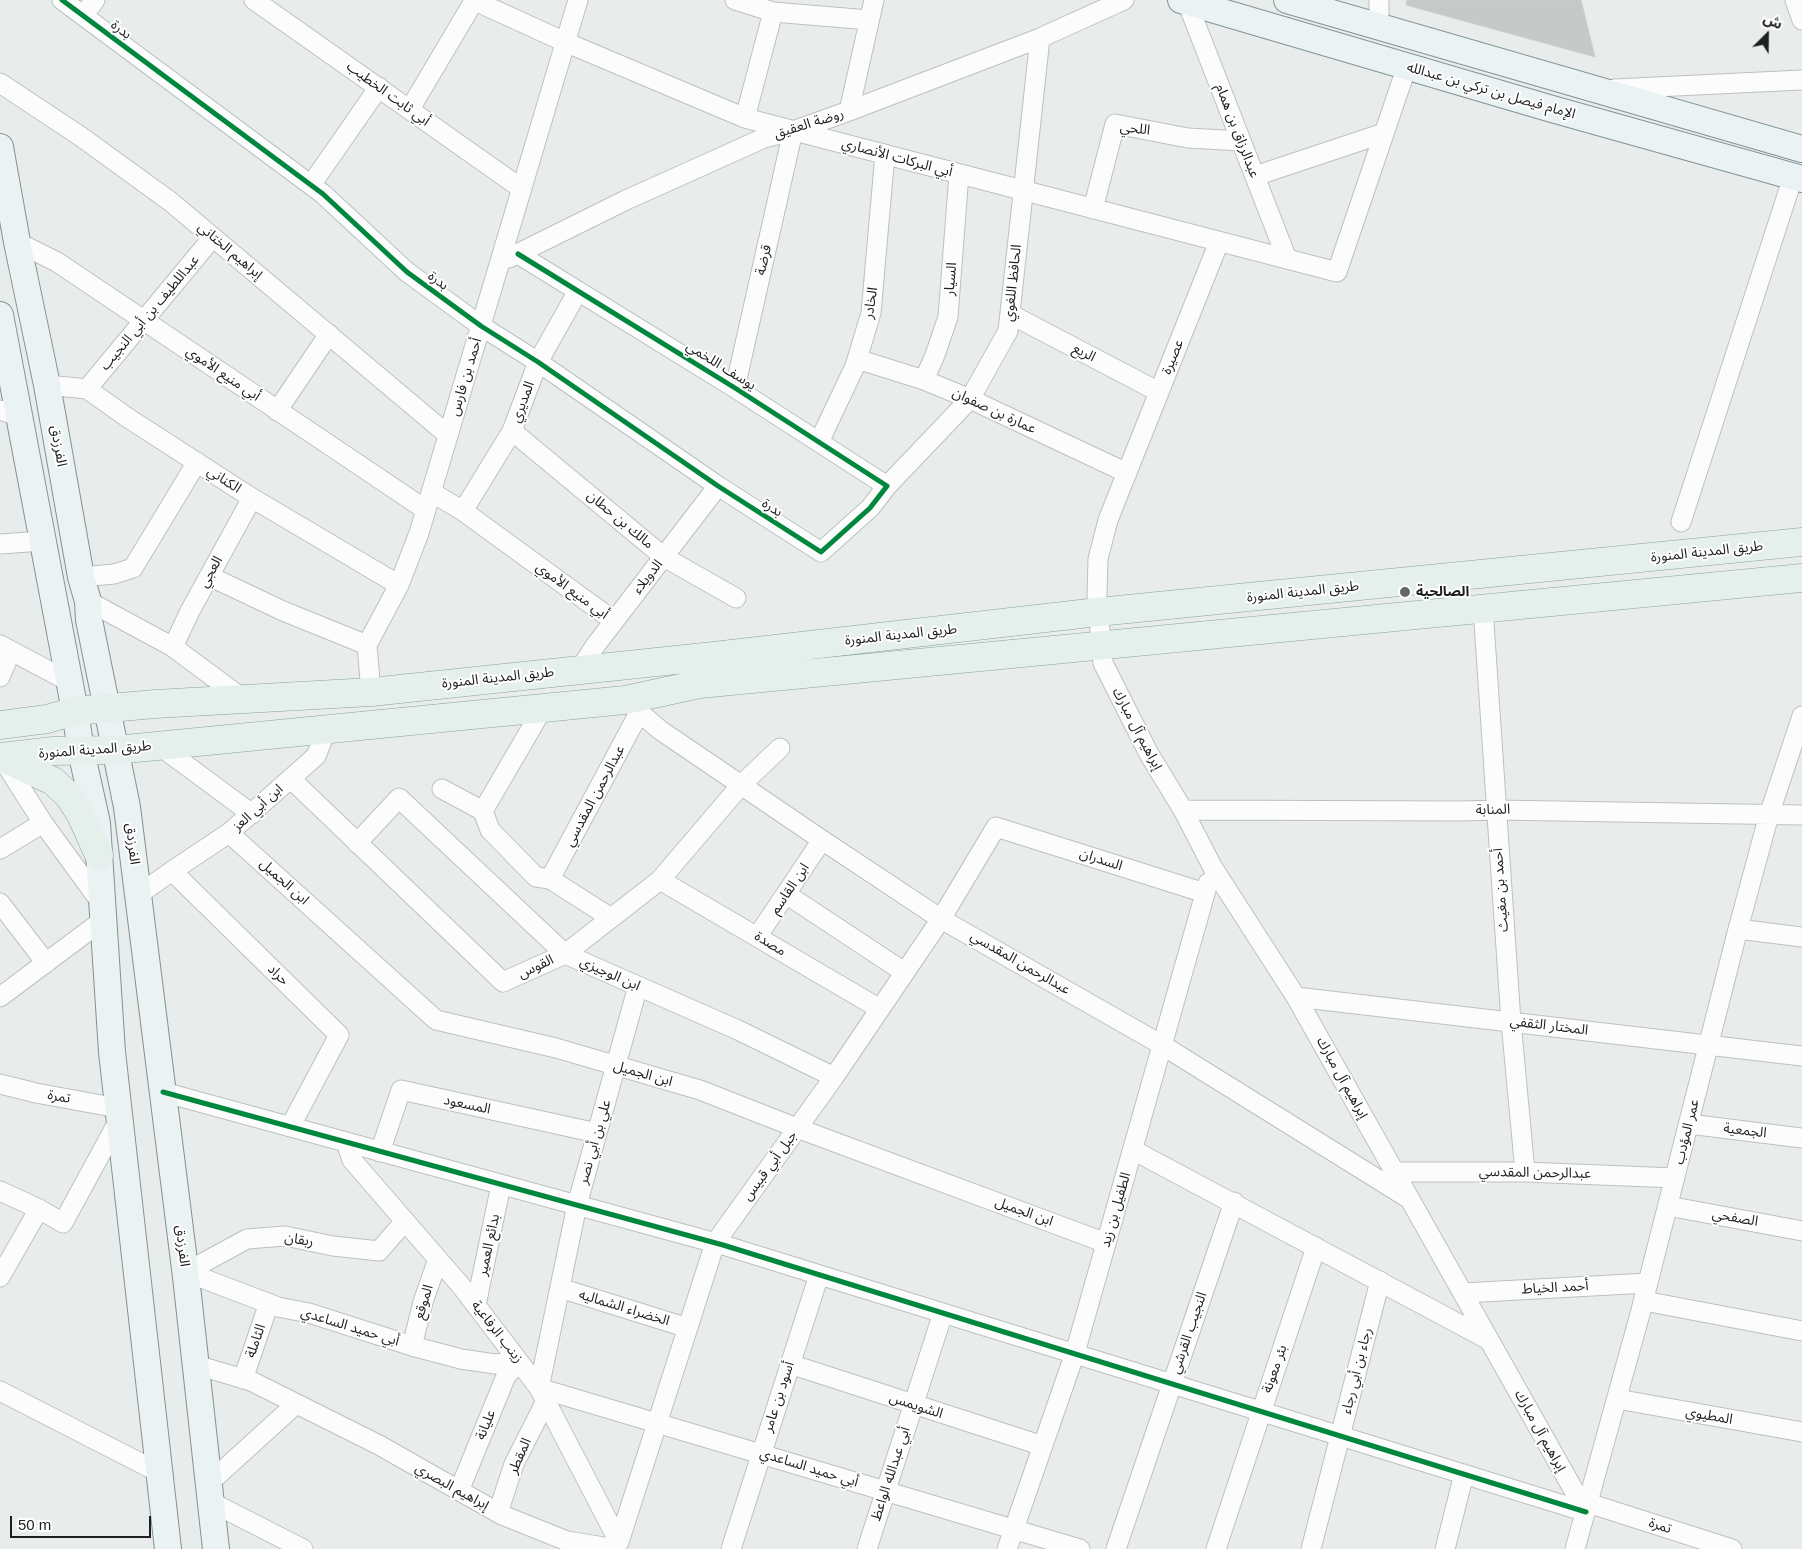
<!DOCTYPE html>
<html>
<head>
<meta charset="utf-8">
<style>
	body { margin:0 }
	#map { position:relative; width:1802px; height:1549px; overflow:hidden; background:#e8edec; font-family:Arial,"Noto Sans Arabic",sans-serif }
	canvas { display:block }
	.north { position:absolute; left:1742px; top:10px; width:50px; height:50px; -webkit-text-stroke:4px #fff; paint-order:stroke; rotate:23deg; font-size:14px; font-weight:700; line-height:20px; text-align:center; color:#1f1f1f }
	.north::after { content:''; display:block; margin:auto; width:18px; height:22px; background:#1f1f1f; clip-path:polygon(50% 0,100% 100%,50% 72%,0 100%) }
	.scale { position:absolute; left:10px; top:1516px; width:141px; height:22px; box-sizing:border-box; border:2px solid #1f1f1f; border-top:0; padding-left:6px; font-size:15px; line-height:18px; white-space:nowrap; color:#1f1f1f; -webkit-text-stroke:4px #fff; paint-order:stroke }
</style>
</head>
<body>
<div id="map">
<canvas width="1802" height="1549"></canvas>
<div class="north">ش</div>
<div class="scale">50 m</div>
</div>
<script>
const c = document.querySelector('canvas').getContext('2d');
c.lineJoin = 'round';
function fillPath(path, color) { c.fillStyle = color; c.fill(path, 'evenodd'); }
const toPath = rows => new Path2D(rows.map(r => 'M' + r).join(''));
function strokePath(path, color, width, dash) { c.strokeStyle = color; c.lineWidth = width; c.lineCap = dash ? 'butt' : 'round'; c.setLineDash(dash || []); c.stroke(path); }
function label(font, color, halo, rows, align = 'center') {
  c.font = font + ' Arial,"Noto Sans Arabic",sans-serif'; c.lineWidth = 4; c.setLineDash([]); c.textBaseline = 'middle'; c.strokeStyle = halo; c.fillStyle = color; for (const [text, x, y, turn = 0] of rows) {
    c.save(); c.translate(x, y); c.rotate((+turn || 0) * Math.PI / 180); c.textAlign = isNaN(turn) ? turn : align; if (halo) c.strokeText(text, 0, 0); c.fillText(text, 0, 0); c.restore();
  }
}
const building = toPath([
	[1407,0,1581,0,1595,57,1406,5,1407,0]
]);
fillPath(building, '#c5cac8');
strokePath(building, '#c9d0ce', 1);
const street = toPath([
	[62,0,323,194,407,272,481,326,538,362,718,486,821,552,870,508,887,486,735,388,518,254],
	[254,0,522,189],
	[473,0,565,42,745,118,1337,272,1407,66],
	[735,0,773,12,869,20],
	[1379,0,1379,27],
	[1795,0,1802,20],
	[1187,2,1287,259],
	[83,16,95,0],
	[0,83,80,136,171,202,448,435],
	[1614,89,1802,80],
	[410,109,474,1],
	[849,111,874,0],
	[745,118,773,12],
	[1255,176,1384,133],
	[311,185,379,87],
	[1093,209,1115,124,1188,138,1241,141],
	[17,242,57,262,426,510],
	[1219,242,1108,520,1098,559,1097,597,1103,663,1149,754,1183,810,1213,868,1296,997,1586,1512],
	[509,258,626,200,764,138,793,131,849,111,1040,38,1124,0],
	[1010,314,1159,392],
	[857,359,924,380,970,399,1127,473],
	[924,380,935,355,948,317,959,174],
	[47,385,87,389,128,418,252,498,399,585],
	[735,388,793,131],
	[87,389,213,237],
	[0,410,19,416],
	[277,411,329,334],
	[512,431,664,557,736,598],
	[819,442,855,366,871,313,885,154],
	[887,486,970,399,1008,331,1040,38],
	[431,492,463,511,614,621],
	[463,511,512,431,538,362,578,291],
	[1681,522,1793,177],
	[0,544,43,541],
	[209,576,283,611,367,645],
	[81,577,114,574,133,568,197,462],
	[88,601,173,647,243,699],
	[1483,608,1511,1022,1525,1172],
	[0,645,70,682],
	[173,647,190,611,252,498],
	[580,669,595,646,718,486],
	[0,677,11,651],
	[371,692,367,645,399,585,419,533,578,0],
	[625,700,660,730,822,840,941,919,1162,1045,1408,1198],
	[160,746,252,814],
	[2,758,43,823,102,904],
	[291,779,503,982,565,954,660,880,741,785,780,748],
	[442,789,483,811,543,708],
	[1183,810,1462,811,1496,810,1802,815],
	[483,811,490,830,536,877,550,879,611,918],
	[229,833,436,1020,556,1048,700,1090,797,1128,1106,1243],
	[357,843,399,798,565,954,738,1030,834,1077],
	[0,849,43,823],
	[172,871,229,833,316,756,327,729],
	[550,879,639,713],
	[660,880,880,1009],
	[786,894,904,972],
	[138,895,172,871,339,1035,290,1127],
	[0,903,46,963],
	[1738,929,1802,937],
	[757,937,822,840],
	[638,986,577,1205,539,1388,1080,1549],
	[0,997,103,920],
	[1296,997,1802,1056],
	[0,1084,36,1093,118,1108],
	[163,1092,723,1245,1586,1512],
	[1689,1124,1802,1138],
	[346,1142,352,1160,462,1287,539,1388,619,1542],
	[1133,1150,1489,1340],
	[380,1152,401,1090,597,1133],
	[1395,1172,1525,1172,1675,1178],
	[0,1191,39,1209,63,1223,119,1120],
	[1668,1206,1802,1231],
	[186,1272,278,1307,309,1313,412,1346,461,1359,495,1364,519,1362],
	[186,1272,247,1239,285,1236,333,1246,379,1251,405,1221],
	[0,1277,39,1209],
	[560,1288,688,1328],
	[1463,1293,1648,1283],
	[1644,1301,1802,1331],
	[476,1305,501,1185],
	[412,1346,423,1302,438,1259],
	[790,1364,1043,1446],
	[196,1365,251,1381,379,1445,502,1515,567,1541,616,1549],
	[243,1379,269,1303],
	[0,1391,160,1473],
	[1617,1399,1802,1432],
	[209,1483,296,1404],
	[459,1491,506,1376,519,1362],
	[211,1502,303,1549],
	[1588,1503,1732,1549],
	[498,1513,514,1464,546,1401],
	[619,1542,715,1243,834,1077,880,1009,941,919,996,827,1205,893],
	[731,1549,819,1275],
	[867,1549,943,1313],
	[1007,1549,1075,1353,1208,883],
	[1116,1549,1234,1202],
	[1216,1549,1316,1247],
	[1311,1549,1380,1281],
	[1445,1549,1464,1474],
	[1575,1549,1640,1314,1738,929,1769,815,1802,716]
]);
const secondary = toPath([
	[1181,0,1552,109,1802,179],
	[1287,0,1802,149],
	[0,147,17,242,47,385,81,577,88,601,89,620,127,807,186,1277,216,1549],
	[0,315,75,711,81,751,97,823,112,1052,168,1549]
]);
const primary = toPath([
	[0,725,47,719,75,711,155,704,371,692,714,656,1098,612,1802,542],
	[0,757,53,751,116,750,625,700,700,684,1802,578],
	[1,757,53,781,69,796,81,815,99,855]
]);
strokePath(street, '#bec0c0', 21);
strokePath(secondary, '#819296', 28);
strokePath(primary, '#86a29b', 29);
strokePath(street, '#fcfcfc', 19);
strokePath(secondary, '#ebf2f3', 26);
strokePath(primary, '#e5f0ed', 28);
strokePath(toPath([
	[62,0,323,194,407,272,481,326,538,362,718,486,821,552,870,508,887,486,735,388,518,254],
	[163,1092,723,1245,1586,1512]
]), '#00873e', 5);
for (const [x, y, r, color] of [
	[1405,592,6,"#656767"]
]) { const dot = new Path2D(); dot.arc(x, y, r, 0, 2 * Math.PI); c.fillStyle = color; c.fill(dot); strokePath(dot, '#fff', 2); }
label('14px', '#1f1f1f', '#fff', [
	["بدرة",121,30,37],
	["الإمام فيصل بن تركي بن عبدالله",1491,91,16],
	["أبي ثابت الخطيب",388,94,36],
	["روضة العقيق",809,124,-17],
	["اللحي",1135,129,7],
	["عبدالرزاق بن همام",1237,131,69],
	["أبي البركات الأنصاري",897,158,15],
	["إبراهيم الختاني",230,251,40],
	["قرضة",764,260,-77],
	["السيار",951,279,-85],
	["بدرة",438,281,36],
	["الحافظ اللغوي",1013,283,-84],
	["الخادر",871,303,-81],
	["عبداللطيف بن أبي النجيب",150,313,-50],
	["الريع",1084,353,27],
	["عصيرة",1173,357,-68],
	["يوسف اللخمي",721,366,32],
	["أبي منيع الأموي",223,374,34],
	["أحمد بن فارس",466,377,-73],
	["المديري",523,402,-69],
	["عمارة بن صفوان",994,411,25],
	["الفرزدق",58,446,80],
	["الكناني",224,480,33],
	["بدرة",772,508,33],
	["مالك بن حطان",620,520,40],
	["طريق المدينة المنورة",1707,552,-6],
	["العجي",211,572,-61],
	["الدويلاء",648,577,-52],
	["أبي منيع الأموي",572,591,36],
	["طريق المدينة المنورة",1303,592,-6],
	["طريق المدينة المنورة",901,635,-6],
	["طريق المدينة المنورة",498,678,-6],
	["إبراهيم آل مبارك",1137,729,62],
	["طريق المدينة المنورة",95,750,-4],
	["عبدالرحمن المقدسي",595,796,-62],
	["ابن أبي العز",258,808,-42],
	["المنابة",1493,810,-1],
	["الفرزدق",132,844,83],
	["السدران",1101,860,18],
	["ابن الجميل",284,882,42],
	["ابن القاسم",790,889,-56],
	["أحمد بن مغيث",1501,890,-94],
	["مصدة",770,944,31],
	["عبدالرحمن المقدسي",1020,963,30],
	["القوس",536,967,-25],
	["ابن الوجيزي",610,974,24],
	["حراد",278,975,44],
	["المختار الثقفي",1549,1026,7],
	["ابن الجميل",643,1074,16],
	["إبراهيم آل مبارك",1342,1078,61],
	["تمرة",59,1097,10],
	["المسعود",467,1105,12],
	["الجمعية",1745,1131,7],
	["عمر المؤدب",1687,1132,-76],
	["علي بن أبي نصر",595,1142,-74],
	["جبل أبي قبيس",770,1166,-54],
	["عبدالرحمن المقدسي",1535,1173,1],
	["الطفيل بن زيد",1116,1210,-74],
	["ابن الجميل",1024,1212,20],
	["الصفحي",1735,1218,10],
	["ربقان",299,1240,9],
	["بدائع العمير",489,1245,-78],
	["الفرزدق",182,1246,83],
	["أحمد الخياط",1555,1288,-3],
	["الموقع",424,1302,-73],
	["الخضراء الشماليه",624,1308,17],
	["أبي حميد الساعدي",350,1327,17],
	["زينب الرفاعية",497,1332,52],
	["النجيب القرشي",1189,1333,-71],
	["الثاملة",256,1341,-71],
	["بئر معونة",1275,1369,-71],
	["رجاء بن أبي رجاء",1357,1371,-76],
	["أسود بن عامر",779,1397,-72],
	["الشويمس",916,1406,18],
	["المطيوي",1709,1416,10],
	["عليانة",486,1425,-68],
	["إبراهيم آل مبارك",1540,1431,61],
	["المقطر",520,1456,-66],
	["أبي حميد الساعدي",809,1468,17],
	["أبي عبدالله الواعظ",891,1474,-72],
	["إبراهيم البصري",452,1487,29],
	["تمرة",1660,1526,18]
]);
label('bold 14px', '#1f1f1f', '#fff', [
	["الصالحية",1416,592]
], 'left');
</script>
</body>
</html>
